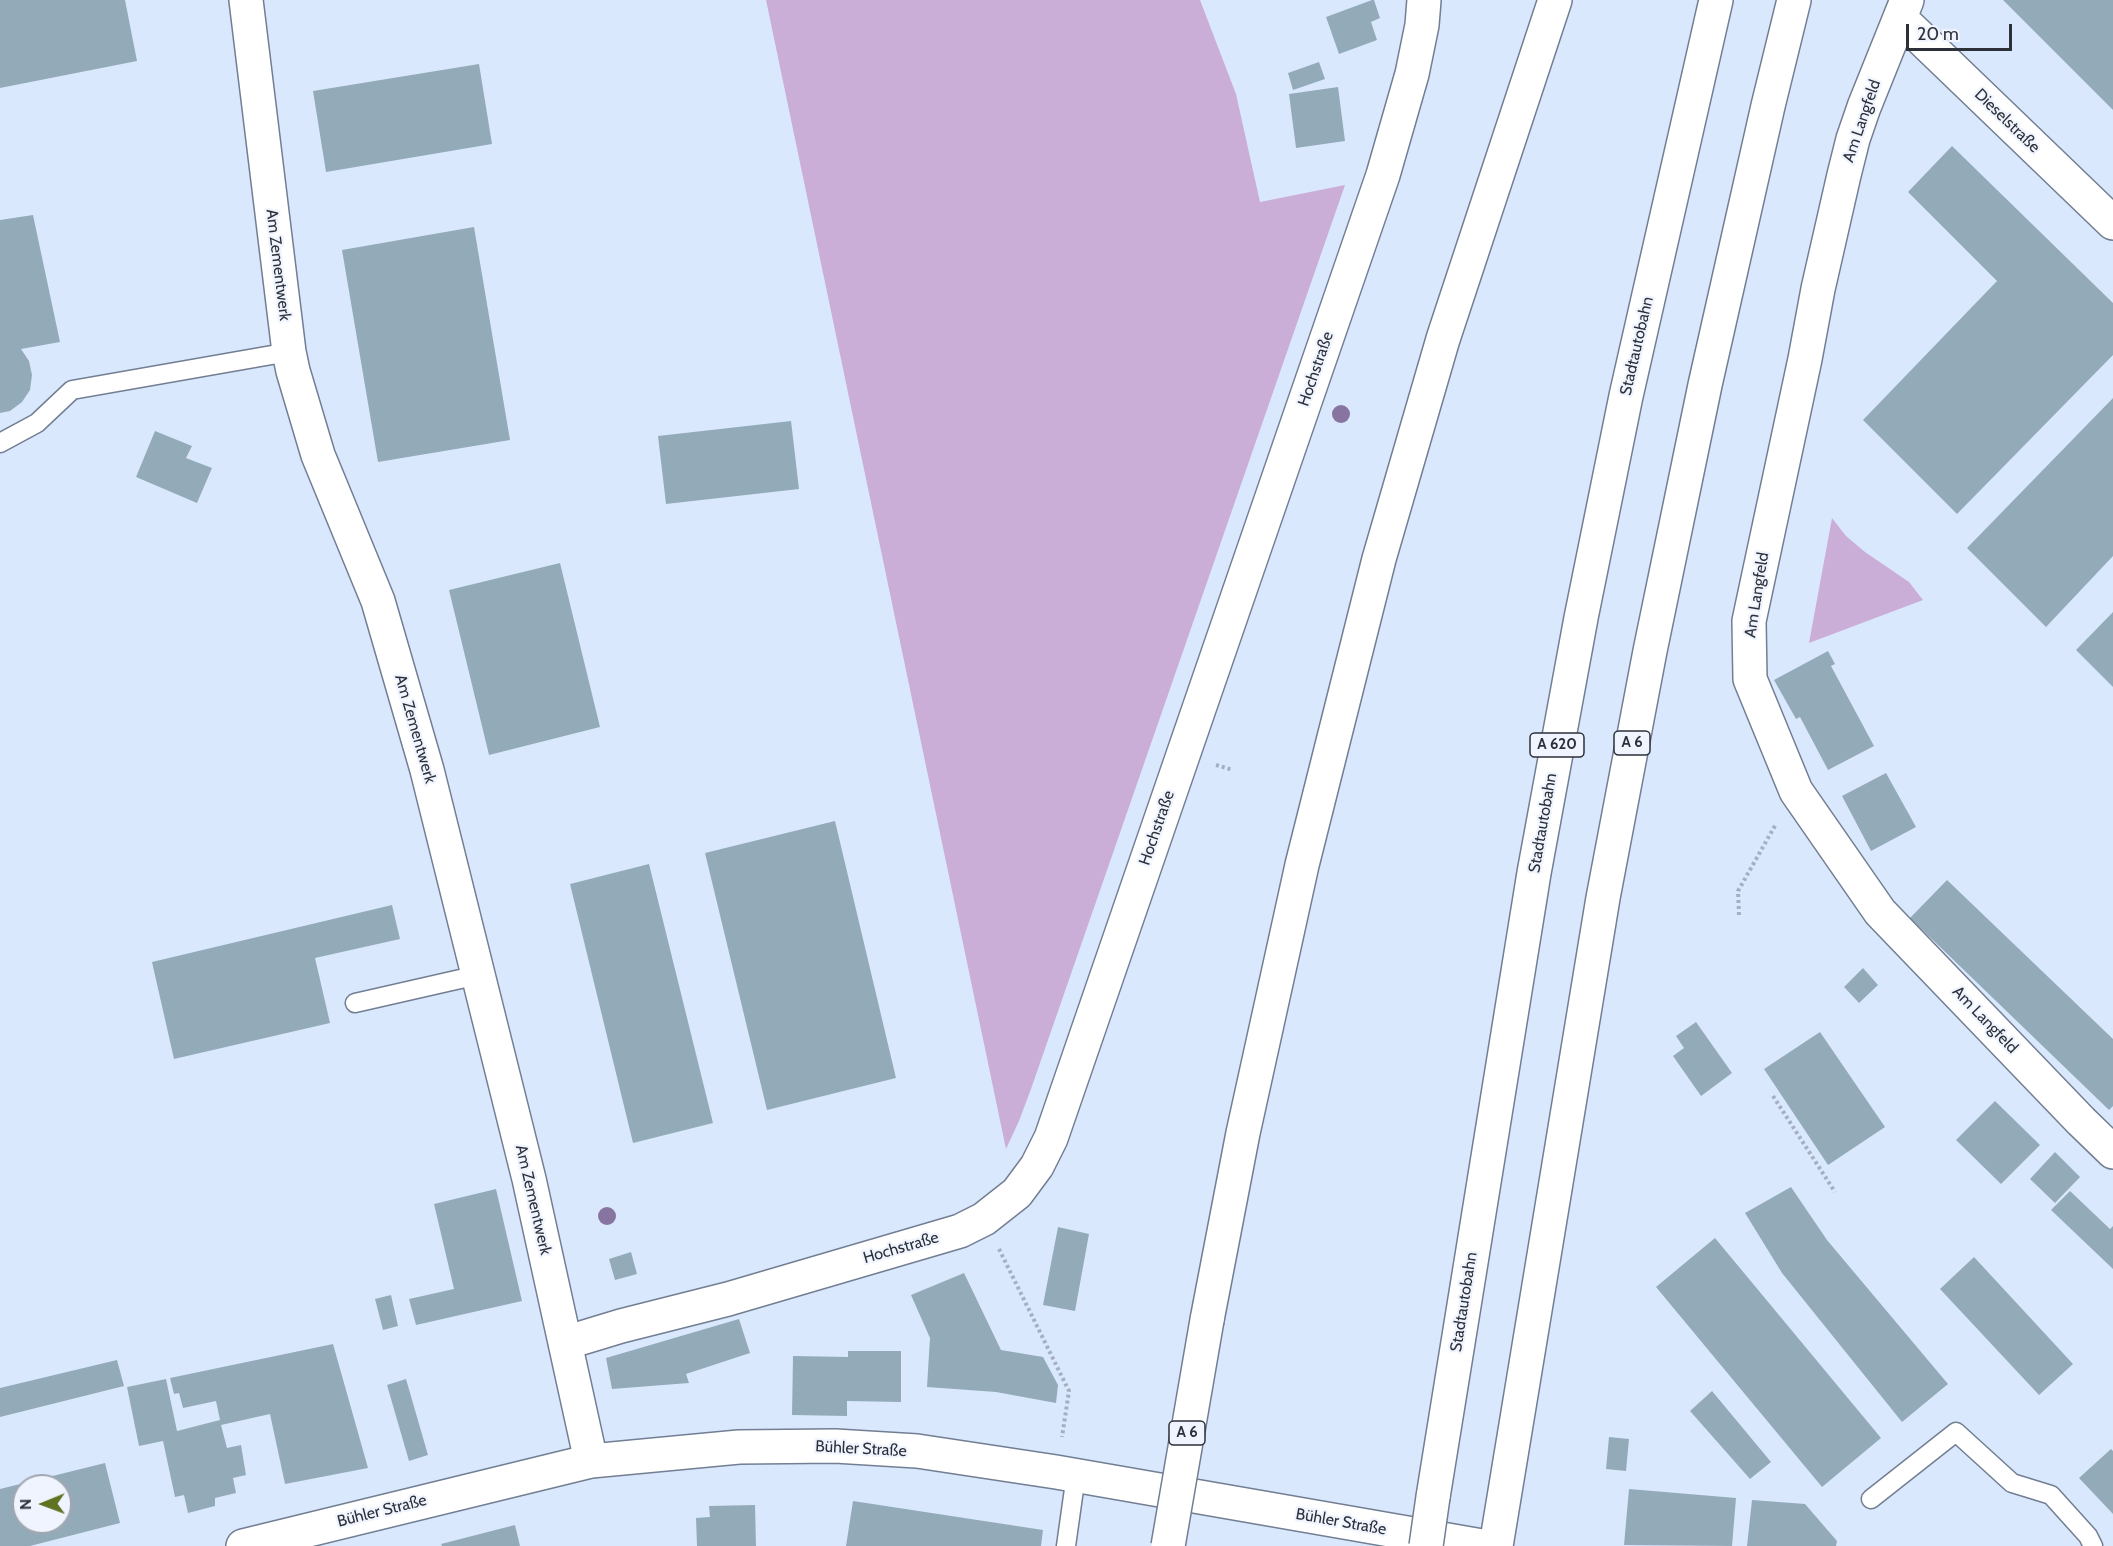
<!DOCTYPE html>
<html>
<head>
<meta charset="utf-8">
<style>
	body { margin:0 }
	#map { position:relative; width:2113px; height:1546px; overflow:hidden; background:#dae8fe; font-family:Cabin,sans-serif }
	canvas { display:block }
	.north { position:absolute; left:12px; top:1474px; width:60px; height:60px; box-sizing:border-box; background:#eff4fe; border:2px solid #a1a6af; border-radius:50%; rotate:269deg; font-size:16px; font-weight:700; line-height:24px; text-align:center; color:#2c3139 }
	.north::after { content:''; display:block; margin:auto; width:21px; height:27px; background:#5f7323; clip-path:polygon(50% 0,100% 100%,50% 72%,0 100%) }
	.scale { position:absolute; left:1906px; top:24px; width:106px; height:27px; box-sizing:border-box; border:3px solid #2c3139; border-top:0; padding-left:8px; font-size:18px; line-height:21px; white-space:nowrap; color:#2c3139; -webkit-text-stroke:4px #eff4fe; paint-order:stroke }
</style>
</head>
<body>
<div id="map">
<canvas width="2113" height="1546"></canvas>
<div class="north">N</div>
<div class="scale">20 m</div>
</div>
<script>
const c = document.querySelector('canvas').getContext('2d');
c.lineJoin = 'round';
function fillPath(path, color) { c.fillStyle = color; c.fill(path, 'evenodd'); }
const toPath = rows => new Path2D(rows.map(r => 'M' + r).join(''));
function strokePath(path, color, width, dash) { c.strokeStyle = color; c.lineWidth = width; c.lineCap = dash ? 'butt' : 'round'; c.setLineDash(dash || []); c.stroke(path); }
function label(font, color, halo, rows, align = 'center') {
  c.font = font + ' Cabin,sans-serif'; c.lineWidth = 4.5; c.setLineDash([]); c.textBaseline = 'middle'; c.strokeStyle = halo; c.fillStyle = color; for (const [text, x, y, turn = 0] of rows) {
    c.save(); c.translate(x, y); c.rotate((+turn || 0) * Math.PI / 180); c.textAlign = isNaN(turn) ? turn : align; if (halo) c.strokeText(text, 0, 0); c.fillText(text, 0, 0); c.restore();
  }
}
fillPath(toPath([
	[766,0,1200,0,1236,94,1260,202,1345,185,1031,1089,1019,1121,1006,1149],
	[1832,518,1846,536,1865,552,1909,582,1923,600,1809,643]
]), '#cbaed7');
fillPath(toPath([
	[0,0,125,0,137,61,0,88],
	[1372,0,1374,0,1380,18,1371,22,1377,40,1339,54,1326,17],
	[2003,0,2113,0,2113,110],
	[1319,62,1325,79,1293,90,1288,73],
	[479,64,492,144,326,172,313,91],
	[1338,87,1345,141,1296,148,1289,94],
	[1952,146,2113,303,2113,355,1957,514,1863,420,1997,281,1908,192],
	[33,215,60,342,21,349,29,361,32,375,30,390,22,402,10,411,0,413,0,220],
	[474,227,510,440,378,462,342,250],
	[2113,398,2113,556,2046,627,1967,548],
	[791,421,799,489,666,504,658,436],
	[155,431,192,446,186,458,212,468,197,503,136,477],
	[560,563,600,727,489,755,449,590],
	[2113,612,2113,687,2076,650],
	[1828,651,1835,664,1831,666,1874,746,1828,770,1800,717,1796,719,1774,680],
	[1886,773,1916,827,1871,851,1842,796],
	[835,821,896,1078,767,1110,705,853],
	[649,864,713,1123,633,1143,570,884],
	[1947,880,2113,1039,2113,1106,2109,1110,1910,918],
	[392,905,400,939,315,958,330,1023,174,1059,152,962],
	[1863,968,1878,985,1859,1003,1844,987],
	[1696,1022,1732,1073,1701,1096,1673,1056,1684,1048,1676,1036],
	[1820,1032,1885,1127,1828,1165,1764,1069],
	[1995,1101,2040,1145,2001,1184,1956,1140],
	[2055,1152,2080,1177,2055,1203,2030,1179],
	[1791,1187,1827,1240,1948,1384,1902,1422,1782,1273,1745,1213],
	[496,1189,522,1301,416,1325,409,1299,454,1289,434,1204],
	[2070,1191,2110,1229,2113,1226,2113,1269,2051,1210],
	[1058,1227,1089,1234,1075,1311,1043,1305],
	[1715,1238,1881,1438,1822,1487,1656,1287],
	[631,1252,637,1274,615,1280,609,1259],
	[1974,1257,2073,1364,2039,1395,1940,1289],
	[964,1273,1001,1350,1043,1357,1058,1385,1056,1403,996,1392,927,1387,930,1338,911,1295],
	[391,1295,398,1326,383,1330,375,1299],
	[739,1319,750,1353,686,1374,689,1383,612,1389,606,1358],
	[333,1344,368,1468,285,1484,270,1414,221,1425,227,1448,241,1445,246,1475,233,1478,236,1493,215,1498,215,1506,188,1513,184,1495,175,1497,163,1441,139,1446,127,1387,166,1379,177,1431,220,1420,216,1401,183,1408,179,1393,174,1394,170,1378],
	[848,1351,901,1351,901,1402,847,1401,847,1416,792,1415,793,1356,848,1357],
	[117,1360,124,1386,0,1417,0,1388],
	[406,1379,428,1455,409,1461,387,1385],
	[1712,1391,1771,1462,1750,1479,1690,1411],
	[1609,1437,1629,1439,1626,1471,1606,1469],
	[2111,1449,2113,1451,2113,1514,2079,1478],
	[105,1463,120,1523,30,1546,0,1546,0,1489],
	[24,1486,60,1486,60,1522,24,1522],
	[1629,1489,1736,1498,1732,1546,1624,1545],
	[1752,1500,1805,1504,1837,1541,1836,1546,1747,1546],
	[853,1501,1043,1530,1041,1546,846,1546],
	[755,1505,756,1546,697,1546,696,1518,710,1517,709,1506],
	[515,1525,520,1546,442,1546,441,1544]
]), '#93abb9');
const lane = toPath([
	[0,443,37,423,72,390,289,352],
	[355,1003,478,975],
	[1871,1499,1956,1432,2012,1483,2051,1495,2088,1536,2093,1546],
	[1066,1546,1076,1475]
]);
const street = toPath([
	[246,0,289,352,293,371,318,455,378,601,427,770,529,1179,591,1461],
	[1907,0,1864,107,1853,139,1844,175,1818,289,1805,359,1749,621,1750,679,1796,791,1880,912,2081,1121,2113,1152],
	[1901,19,2113,223],
	[565,1343,621,1326,728,1299,960,1231,984,1219,1017,1193,1037,1166,1051,1138,1383,175,1412,74,1422,25,1424,0]
]);
const secondary = toPath([
	[243,1546,591,1461,739,1447,835,1446,917,1451,1056,1472,1482,1546]
]);
const highway = toPath([
	[1207,1320,1243,1133,1302,865,1379,559,1443,339,1555,0],
	[1433,1497,1534,873,1581,618,1626,396,1716,0],
	[1496,1546,1603,898,1650,651,1705,385,1768,106,1794,0]
]);
strokePath(lane, '#727e92', 21);
strokePath(street, '#727e92', 36);
strokePath(secondary, '#727e92', 36);
strokePath(highway, '#727e92', 36);
strokePath(toPath([
	[1216,765,1233,770],
	[1739,915,1738,891,1776,824],
	[1773,1096,1835,1192],
	[999,1249,1069,1391,1062,1437]
]), '#a4b0c1', 4, [3, 3]);
strokePath(lane, '#fff', 18);
strokePath(street, '#fff', 33);
strokePath(secondary, '#fff', 33);
strokePath(highway, '#fff', 33);
const highwayBridge = toPath([
	[1168,1546,1207,1320],
	[1426,1546,1433,1497]
]);
strokePath(highwayBridge, '#727e92', 36, []);
strokePath(highwayBridge, '#fff', 33);
c.fillStyle = '#8874a0';
for (const [x, y] of [
	[1341,414],
	[607,1216]
]) { c.beginPath(); c.arc(x, y, 9, 0, 2 * Math.PI); c.fill(); }
for (const [x, y, w] of [
	[1632,743,36],
	[1557,745,54],
	[1187,1433,36]
]) { const box = new Path2D(); box.roundRect(x - w / 2, y - 12, w, 24, 4.5); c.fillStyle = '#eff4fe'; c.fill(box); strokePath(box, '#2c3139', 1.5); }
label('bold 15px', '#2c3139', null, [
	["A 6",1632,743],
	["A 620",1557,745],
	["A 6",1187,1433]
]);
label('16px', '#2c3139', '#eff4fe', [
	["Am Langfeld",1862,121,-71],
	["Dieselstraße",2007,121,44],
	["Am Zementwerk",278,265,83],
	["Stadtautobahn",1637,346,-77],
	["Hochstraße",1316,369,-71],
	["Am Langfeld",1757,595,-81],
	["Am Zementwerk",415,729,74],
	["Stadtautobahn",1543,823,-80],
	["Hochstraße",1157,828,-71],
	["Am Langfeld",1985,1020,46],
	["Am Zementwerk",533,1200,77],
	["Hochstraße",901,1248,-16],
	["Stadtautobahn",1464,1302,-81],
	["Bühler Straße",861,1449,3],
	["Bühler Straße",382,1511,-14],
	["Bühler Straße",1341,1522,10]
]);
</script>
</body>
</html>
